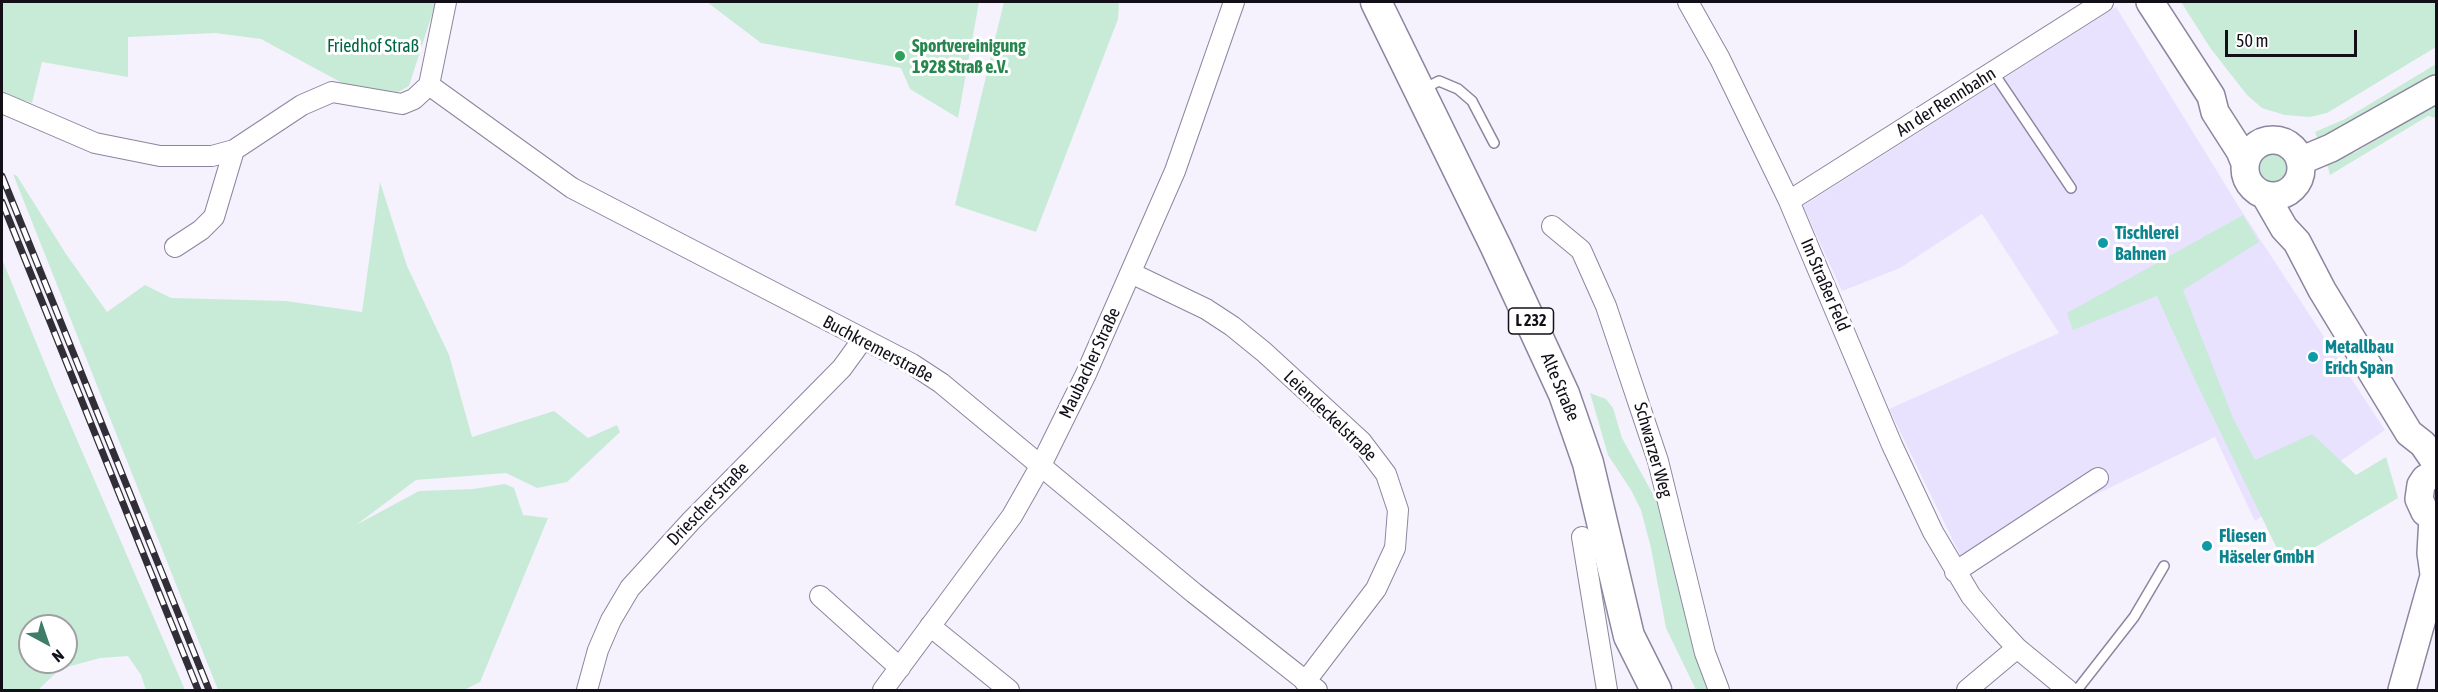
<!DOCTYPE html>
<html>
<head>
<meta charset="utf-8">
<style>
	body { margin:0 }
	#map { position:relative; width:2438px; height:692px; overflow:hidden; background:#f5f2fd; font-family:"Asap Condensed",sans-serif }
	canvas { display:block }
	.frame { position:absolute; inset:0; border:3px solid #120f18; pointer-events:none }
	.north { position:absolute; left:18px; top:614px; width:60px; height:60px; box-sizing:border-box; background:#fff; border:2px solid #a09fa3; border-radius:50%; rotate:140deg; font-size:16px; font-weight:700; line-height:24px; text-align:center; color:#120f18 }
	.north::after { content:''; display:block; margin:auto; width:21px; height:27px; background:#3f7d69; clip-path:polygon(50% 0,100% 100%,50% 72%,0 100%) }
	.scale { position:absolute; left:2225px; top:30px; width:132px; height:27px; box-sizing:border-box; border:3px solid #120f18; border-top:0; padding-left:8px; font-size:18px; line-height:21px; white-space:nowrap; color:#120f18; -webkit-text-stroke:4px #fff; paint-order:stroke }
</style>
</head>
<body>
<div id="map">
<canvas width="2438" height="692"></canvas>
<div class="frame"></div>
<div class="north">N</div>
<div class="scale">50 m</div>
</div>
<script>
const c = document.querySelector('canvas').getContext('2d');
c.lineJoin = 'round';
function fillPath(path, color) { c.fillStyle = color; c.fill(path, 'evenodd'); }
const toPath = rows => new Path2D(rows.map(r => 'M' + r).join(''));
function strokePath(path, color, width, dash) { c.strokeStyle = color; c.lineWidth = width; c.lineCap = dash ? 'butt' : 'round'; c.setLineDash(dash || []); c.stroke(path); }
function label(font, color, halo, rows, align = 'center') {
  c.font = font + ' "Asap Condensed",sans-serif'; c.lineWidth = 6; c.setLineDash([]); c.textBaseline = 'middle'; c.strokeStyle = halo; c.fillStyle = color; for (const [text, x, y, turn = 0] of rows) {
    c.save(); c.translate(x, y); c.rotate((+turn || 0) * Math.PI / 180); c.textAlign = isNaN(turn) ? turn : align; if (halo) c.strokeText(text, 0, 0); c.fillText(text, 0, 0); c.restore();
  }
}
fillPath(toPath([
	[2116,7,2239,207,2385,430,2255,521,2215,437,1962,559,1889,409,2059,333,1982,214,1900,268,1842,291,1803,206]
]), '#e9e2ff');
fillPath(toPath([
	[2,2,436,2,409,86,391,96,373,94,344,84,261,39,215,33,128,37,128,77,42,62,32,103,2,94],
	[707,2,979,2,958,118,910,89,901,68,761,43],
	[1004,2,1119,2,1118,19,1036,232,955,205],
	[2181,2,2435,2,2436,47,2327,113,2310,117,2285,115,2262,108,2247,95,2211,49],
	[2436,64,2436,78,2362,123,2317,138,2315,132,2345,119],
	[2436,103,2436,118,2428,116,2330,175,2327,164,2347,152,2354,153,2408,121,2410,114],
	'2260 168a14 14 0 1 1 28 0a14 14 0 1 1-28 0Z',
	[13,174,17,176,66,254,107,312,145,285,171,298,286,301,362,312,380,182,407,266,449,355,472,437,554,411,588,438,617,425,620,432,567,482,537,488,506,473,416,480,356,525,419,491,473,489,505,484,514,488,523,515,548,518,480,682,464,690,218,690],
	[2243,215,2259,242,2183,290,2233,418,2255,460,2312,434,2356,475,2386,457,2398,498,2285,565,2195,380,2157,296,2073,330,2067,313],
	[2,259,56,391,185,690,146,690,141,675,128,656,100,658,60,669,38,690,2,690],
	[30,626,66,626,66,662,30,662],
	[1590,393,1606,399,1613,408,1622,438,1660,507,1710,690,1696,690,1666,628,1651,548,1641,510,1631,490,1608,455]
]), '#c7ebd7');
const lane = toPath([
	[1993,72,2071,188],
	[1423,89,1439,81,1458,89,1472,101,1494,143],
	[2077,690,2134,617,2164,566]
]);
const street = toPath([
	[1688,2,1720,59,1789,201,1892,445,1933,532,1971,596,1993,622,2017,648,2068,690],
	[429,85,572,188,912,364,941,383,1194,593,1317,690],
	[429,85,446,2],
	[2,103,95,143,160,156,212,156,234,150,302,105,332,92,402,104,414,99,429,85],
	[1789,201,2103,2],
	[1552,226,1581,250,1606,306,1658,461,1705,653,1719,690],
	[175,247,201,230,214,217,234,150],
	[1131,273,1206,309,1232,326,1264,352,1361,441,1386,474,1398,510,1395,548,1376,589,1305,682],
	[1582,537,1607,690],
	[1955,572,2098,478],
	[820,596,900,668],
	[930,626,1009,690],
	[587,690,598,650,611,620,630,588,691,521,842,368,863,339],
	[883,690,1012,516,1041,465,1086,374,1175,171,1234,2],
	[1967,690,2017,648]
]);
const secondary = toPath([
	[2150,2,2211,96,2215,112,2240,151,2245,163],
	'2245 168a28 28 0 1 1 56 0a28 28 0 1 1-56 0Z',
	[2300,161,2331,148,2436,89],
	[2265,195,2284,228,2297,242,2322,290,2409,433,2423,444,2436,463],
	[2436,472,2425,479,2421,485,2419,499,2425,512,2436,519],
	[2433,518,2431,553,2434,574],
	[2402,690,2436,569]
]);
const primary = toPath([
	[1376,2,1496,247,1564,394,1588,463,1629,636,1656,690]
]);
strokePath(lane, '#8c859f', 12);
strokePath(street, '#8c859f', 22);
strokePath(secondary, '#8c859f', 30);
strokePath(primary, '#8c859f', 33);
strokePath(lane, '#fff', 9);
strokePath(street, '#fff', 20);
strokePath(secondary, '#fff', 27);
strokePath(primary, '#fff', 30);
const rail = toPath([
	[2,176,209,690],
	[2,202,198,690]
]);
strokePath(rail, '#312e38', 7);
strokePath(rail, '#fff', 4.5, [14]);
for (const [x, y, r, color] of [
	[900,56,6,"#2e9e5b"],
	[2103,243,6,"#0f9aa8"],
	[2313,357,6,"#0f9aa8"],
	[2207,546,6,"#0f9aa8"]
]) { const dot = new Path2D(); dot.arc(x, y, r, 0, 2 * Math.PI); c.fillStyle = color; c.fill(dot); strokePath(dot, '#fff', 2); }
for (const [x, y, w] of [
	[1531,321,45]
]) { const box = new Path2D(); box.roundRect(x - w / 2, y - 13, w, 26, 4.5); c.fillStyle = '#fff'; c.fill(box); strokePath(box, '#120f18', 1.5); }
label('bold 16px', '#120f18', null, [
	["L 232",1531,321]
]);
label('18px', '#026542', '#fff', [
	["Friedhof Straß",373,46]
]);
label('bold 18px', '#27864d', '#fff', [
	["Sportvereinigung",912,46],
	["1928 Straß e.V.",912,67]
], 'left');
label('18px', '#120f18', '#fff', [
	["An der Rennbahn",1946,102,-32],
	["Im Straßer Feld",1825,285,67],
	["Buchkremerstraße",878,349,28],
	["Maubacher Straße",1090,363,-65],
	["Alte Straße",1560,387,67],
	["Leiendeckelstraße",1330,416,44],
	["Schwarzer Weg",1653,450,74],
	["Driescher Straße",708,504,-46]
]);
label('bold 18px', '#0d838f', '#fff', [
	["Tischlerei",2115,233],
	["Bahnen",2115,254],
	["Metallbau",2325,347],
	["Erich Span",2325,368],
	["Fliesen",2219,536],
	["Häseler GmbH",2219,557]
], 'left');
</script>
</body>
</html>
